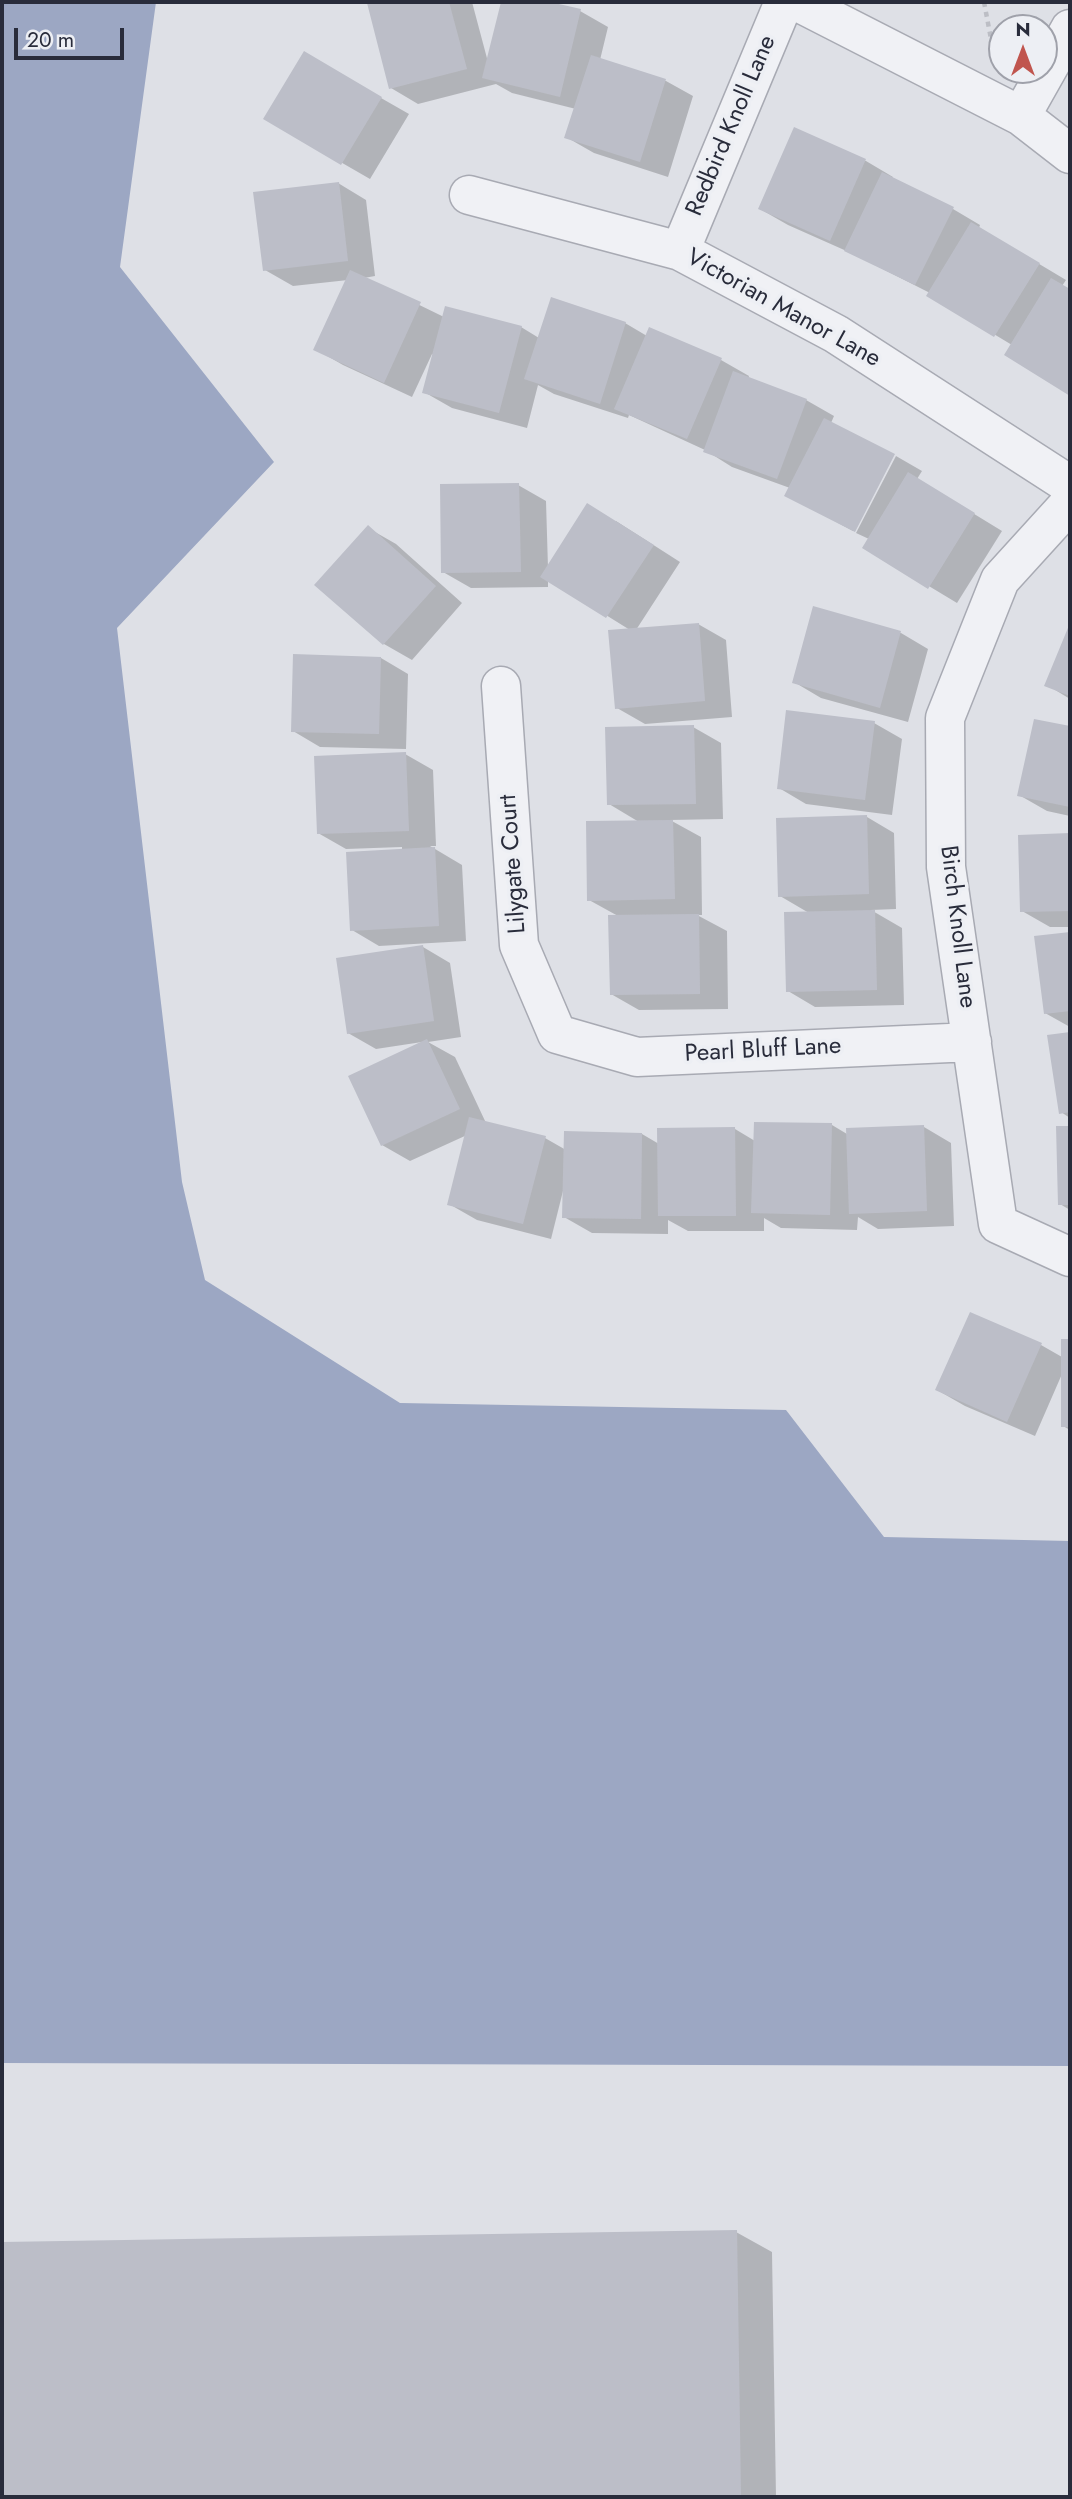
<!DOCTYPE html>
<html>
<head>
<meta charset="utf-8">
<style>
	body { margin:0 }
	#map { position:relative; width:1072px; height:2499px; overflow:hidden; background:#dee0e6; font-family:Jost,sans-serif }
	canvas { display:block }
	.frame { position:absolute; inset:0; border:4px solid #292c3b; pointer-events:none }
	.north { position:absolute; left:988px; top:14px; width:70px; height:70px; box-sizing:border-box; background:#edeff4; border:2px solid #9fa1aa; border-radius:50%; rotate:0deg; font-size:19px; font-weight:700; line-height:28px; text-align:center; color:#292c3b }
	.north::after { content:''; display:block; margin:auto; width:24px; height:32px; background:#c0554e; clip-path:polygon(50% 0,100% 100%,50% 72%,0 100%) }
	.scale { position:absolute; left:14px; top:28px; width:110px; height:32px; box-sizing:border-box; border:4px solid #292c3b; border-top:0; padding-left:9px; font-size:21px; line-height:24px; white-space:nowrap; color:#292c3b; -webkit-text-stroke:5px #edeff4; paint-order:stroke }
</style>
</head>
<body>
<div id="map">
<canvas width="1072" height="2499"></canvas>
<div class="frame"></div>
<div class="north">N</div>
<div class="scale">20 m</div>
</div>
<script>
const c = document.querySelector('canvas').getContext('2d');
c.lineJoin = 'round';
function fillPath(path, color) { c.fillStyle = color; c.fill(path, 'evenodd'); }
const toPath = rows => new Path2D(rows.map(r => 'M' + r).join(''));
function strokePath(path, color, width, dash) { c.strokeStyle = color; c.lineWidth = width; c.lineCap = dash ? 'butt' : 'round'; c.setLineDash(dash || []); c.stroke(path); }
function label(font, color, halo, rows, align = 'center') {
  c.font = font + ' Jost,sans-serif'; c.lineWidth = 7; c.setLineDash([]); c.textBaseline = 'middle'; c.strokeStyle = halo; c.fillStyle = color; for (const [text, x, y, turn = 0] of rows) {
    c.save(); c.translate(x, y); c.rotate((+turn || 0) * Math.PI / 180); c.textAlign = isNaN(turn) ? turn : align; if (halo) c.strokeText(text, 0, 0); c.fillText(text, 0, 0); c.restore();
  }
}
fillPath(toPath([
	[2,2,156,2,120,267,274,462,117,628,182,1182,205,1280,400,1403,786,1410,884,1537,1070,1541,1070,2066,2,2063]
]), '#9ca7c3');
fillPath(toPath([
	[379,2,472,2,488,62,503,2,543,2,580,11,608,27,600,60,666,81,693,96,668,177,594,153,566,137,576,109,512,93,496,84,418,104,391,88,369,4],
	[304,54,409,114,370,179,266,119],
	[795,130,866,161,893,177,892,179,953,209,980,225,979,228,1066,280,1062,286,1070,291,1070,394,1006,355,1012,345,929,295,930,293,851,253,788,225,760,209],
	[338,183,366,200,375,276,364,278,444,317,521,327,539,338,625,323,647,336,721,360,749,376,748,379,806,400,834,416,831,423,893,454,853,531,786,495,790,488,732,467,705,450,629,415,628,418,554,394,538,385,527,428,452,408,424,392,434,355,432,354,412,397,343,365,315,349,348,280,293,286,265,270],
	[896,456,922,471,917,479,1002,531,957,603,864,547,869,539,856,533],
	[518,485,546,501,548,568,616,521,680,562,636,630,698,624,726,640,732,717,645,724,617,708,630,630,548,579,548,587,471,588,443,572],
	[368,528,396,544,462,603,412,660,384,644,317,584],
	[814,608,901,633,928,649,908,722,821,698,794,682],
	[1070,627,1070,699,1047,685],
	[381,658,408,674,406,749,320,747,293,731],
	[1035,721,1070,728,1070,816,1047,811,1019,795],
	[874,723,902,739,892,815,806,804,779,788],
	[693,727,721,743,723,819,670,820,701,837,702,915,697,915,727,931,728,1009,639,1010,611,994,618,916,589,900,639,822,609,804],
	[405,754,433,770,436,846,430,846,462,865,466,941,379,946,352,930,402,851,402,847,346,849,318,833],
	[867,817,894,833,896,909,871,910,902,928,904,1005,815,1007,788,991,809,913,780,896],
	[1070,835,1070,927,1050,927,1022,911,1019,837],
	[1070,933,1070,1027,1045,1013,1036,938],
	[423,947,450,963,461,1037,428,1042,455,1057,486,1123,545,1138,566,1150,642,1134,659,1144,735,1129,755,1141,832,1125,847,1134,924,1127,951,1143,954,1226,878,1229,858,1217,857,1230,781,1228,764,1218,764,1231,688,1231,668,1220,668,1234,592,1233,564,1217,563,1191,551,1239,477,1220,449,1204,467,1135,410,1161,382,1145,422,1042,376,1049,348,1033],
	[1070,1033,1070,1118,1061,1112,1049,1037],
	[1058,1128,1070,1128,1070,1210,1060,1204],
	[1062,1340,1070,1340,1070,1430,1063,1426,1062,1374,1035,1436,965,1406,937,1390,1041,1345,1062,1357],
	[736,2232,772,2252,776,2497,2,2497,2,2244]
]), '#0003');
fillPath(toPath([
	[372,2,449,2,467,69,389,89,367,3],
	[501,2,550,2,581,9,560,97,482,78],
	[304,51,382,97,341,165,263,119],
	[591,55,666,79,640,162,564,138],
	[794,127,866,159,830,241,758,209],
	[882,172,954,207,915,285,844,251],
	[339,182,348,261,263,271,253,192],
	[971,222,1040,263,994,337,926,296],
	[350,270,421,302,384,383,313,350],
	[1051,278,1070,289,1070,396,1004,355],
	[551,297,626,322,600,404,524,379],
	[445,306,522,326,499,413,422,393],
	[649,327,722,358,687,439,614,409],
	[733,371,807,399,777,479,703,452],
	[824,418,895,454,855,532,784,496],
	[908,472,975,513,928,589,862,548],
	[519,483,521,572,441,573,440,484],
	[587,503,654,545,606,618,540,577],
	[368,525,436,586,383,645,314,585],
	[813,606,901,631,880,708,792,683],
	[699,623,705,701,615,709,608,630],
	[1070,623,1070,696,1044,686],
	[293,654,381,657,379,734,291,732],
	[786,710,875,721,865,800,777,789],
	[1034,719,1070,726,1070,807,1017,796],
	[694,725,696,804,607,805,605,727],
	[406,752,409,831,317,834,314,756],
	[867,815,869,894,778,897,776,818],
	[673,820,675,899,587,901,586,821],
	[1070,833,1070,911,1020,912,1018,835],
	[435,847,439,926,350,931,346,852],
	[875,910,877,990,786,992,784,912],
	[699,914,700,994,610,995,608,915],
	[1070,932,1070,1011,1044,1014,1034,936],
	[423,945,434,1021,347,1034,336,958],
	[1070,1032,1070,1112,1059,1114,1047,1035],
	[427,1039,460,1109,381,1146,348,1076],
	[469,1117,546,1136,523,1224,447,1205],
	[754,1122,832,1123,830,1215,751,1213],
	[924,1125,927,1211,849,1214,846,1128],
	[1056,1126,1070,1126,1070,1205,1058,1205],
	[735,1127,736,1216,658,1216,657,1128],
	[564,1131,642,1133,641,1219,562,1218],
	[970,1312,1042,1343,1007,1422,935,1390],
	[1061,1339,1070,1339,1070,1427,1061,1427],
	[737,2230,741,2497,2,2497,2,2242]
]), '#bcbec8');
const street = toPath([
	[798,2,1021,116,1070,154],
	[1021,116,1070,29],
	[469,195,680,251,836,334,1070,485],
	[680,251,784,2],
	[1070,503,1000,580,945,718,946,867,998,1224,1070,1257],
	[501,686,519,945,557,1034,637,1057,972,1042]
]);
strokePath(street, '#a8aab3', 41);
strokePath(toPath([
	[984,2,995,60]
]), '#bcbec5', 4.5, [5, 5]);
strokePath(street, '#f0f1f5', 38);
label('24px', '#292c3b', '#edeff4', [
	["Redbird Knoll Lane",732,126,-67],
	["Victorian Manor Lane",783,309,29],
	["Lilygate Court",514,864,-94],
	["Birch Knoll Lane",957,927,83],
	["Pearl Bluff Lane",763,1051,-3]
]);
</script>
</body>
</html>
